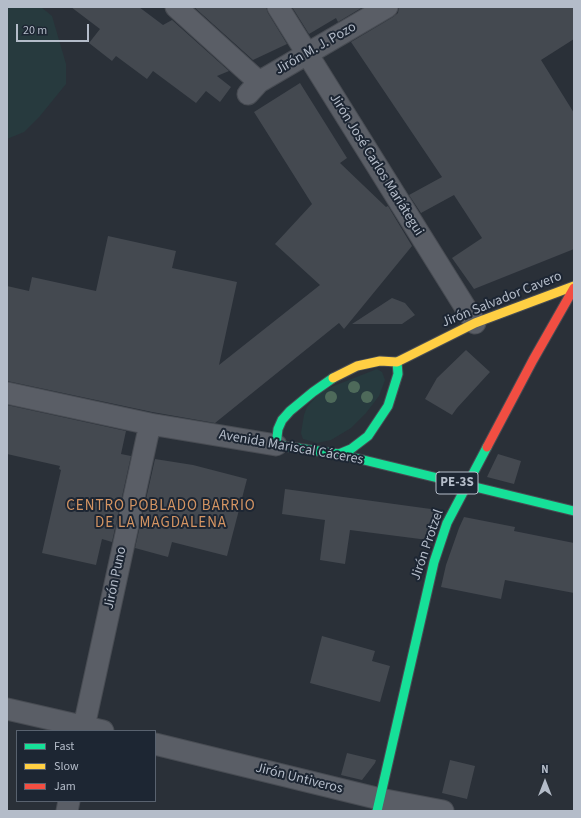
<!DOCTYPE html>
<html>
<head>
<meta charset="utf-8">
<style>
	body { margin:0 }
	#map { position:relative; width:581px; height:818px; overflow:hidden; background:#2a3038; font-family:"Source Sans 3",sans-serif }
	canvas { display:block }
	.frame { position:absolute; inset:0; border:8px solid #b4bcc9; pointer-events:none }
	.legend { position:absolute; left:16px; top:730px; width:140px; height:72px; box-sizing:border-box; background:#1d2633; border:1px solid #59626f; margin:0; padding:5px 7px; list-style:none; font-size:12px; color:#b4bcc9 }
	.legend li { display:flex; align-items:center; gap:8px; height:20px }
	.legend b { width:20px; border:1px solid #59626f }
	.north { position:absolute; left:525px; top:762px; width:40px; height:40px; -webkit-text-stroke:3px #1d2633; paint-order:stroke; rotate:0deg; font-size:11px; font-weight:700; line-height:16px; text-align:center; color:#b4bcc9 }
	.north::after { content:''; display:block; margin:auto; width:14px; height:18px; background:#b4bcc9; clip-path:polygon(50% 0,100% 100%,50% 72%,0 100%) }
	.scale { position:absolute; left:16px; top:24px; width:73px; height:18px; box-sizing:border-box; border:2px solid #b4bcc9; border-top:0; padding-left:5px; font-size:12px; line-height:14px; white-space:nowrap; color:#b4bcc9; -webkit-text-stroke:3px #1d2633; paint-order:stroke }
</style>
</head>
<body>
<div id="map">
<canvas width="581" height="818"></canvas>
<div class="frame"></div>
<ul class="legend">
<li><b style="height:5px;background:#16e098"></b>Fast</li>
<li><b style="height:5px;background:#ffcf43"></b>Slow</li>
<li><b style="height:5px;background:#f24e42"></b>Jam</li>
</ul>
<div class="north">N</div>
<div class="scale">20 m</div>
</div>
<script>
const c = document.querySelector('canvas').getContext('2d');
c.lineJoin = 'round';
function fillPath(path, color) { c.fillStyle = color; c.fill(path, 'evenodd'); }
const toPath = rows => new Path2D(rows.map(r => 'M' + r).join(''));
function strokePath(path, color, width, dash) { c.strokeStyle = color; c.lineWidth = width; c.lineCap = dash ? 'butt' : 'round'; c.setLineDash(dash || []); c.stroke(path); }
function label(font, color, halo, rows, align = 'center') {
  c.font = font + ' "Source Sans 3",sans-serif'; c.lineWidth = 4; c.setLineDash([]); c.textBaseline = 'middle'; c.strokeStyle = halo; c.fillStyle = color; for (const [text, x, y, turn = 0] of rows) {
    c.save(); c.translate(x, y); c.rotate((+turn || 0) * Math.PI / 180); c.textAlign = isNaN(turn) ? turn : align; if (halo) c.strokeText(text, 0, 0); c.fillText(text, 0, 0); c.restore();
  }
}
fillPath(toPath([
	[7,7,41,7,52,16,66,64,66,84,40,116,24,132,7,139],
	[377,369,382,372,385,380,379,396,366,413,351,428,331,440,317,443,303,439,301,433,304,415,307,407,321,391]
]), '#273a3e');
fillPath(toPath([
	[71,7,139,7,163,25,172,20,229,71,217,76,231,87,220,102,206,91,196,103,153,71,147,79,116,56,112,61,89,43,100,29],
	[194,7,266,7,268,13,287,44,253,60],
	[292,7,363,7,338,22,336,18,309,34],
	[399,7,574,7,574,39,541,60,574,113,574,249,474,289,452,258,482,238,454,195,421,213,409,195,442,177,351,42,393,17,398,13],
	[300,83,347,158,340,163,386,207,388,206,412,246,344,329,339,323,215,423,152,412,7,381,7,286,29,291,32,277,96,291,108,236,176,251,172,268,237,282,219,365,320,285,275,244,312,204,254,112],
	[392,298,405,303,415,315,402,324,352,324],
	[466,350,490,372,457,408,452,415,425,399,437,378],
	[7,405,126,431,121,454,131,456,112,542,102,539,96,565,42,553,61,470,59,469,60,466,7,454],
	[498,454,521,461,514,484,487,477],
	[155,459,193,465,247,479,227,556,172,542,168,557,135,548],
	[285,489,438,510,439,512,428,540,350,530,345,564,320,560,325,520,282,514],
	[464,517,515,527,514,531,574,543,574,593,505,580,501,599,441,587,446,565,459,528],
	[322,636,375,651,372,661,390,666,380,702,310,683],
	[347,753,376,760,375,763,362,780,341,775],
	[450,760,475,766,467,799,442,793]
]), '#444950');
const street = toPath([
	[176,7,259,82],
	[278,7,475,323],
	[248,94,259,82,387,7],
	[7,393,150,424,276,445],
	[7,709,103,731],
	[83,731,150,424],
	[155,744,380,799,443,811],
	[67,811,69,801]
]);
const fast = toPath([
	[333,378,313,392,290,411,282,420,278,429,276,445,339,454,574,511],
	[339,454,351,449,368,436,388,406,398,374,397,362],
	[377,811,434,562,447,523,487,447]
]);
const slow = toPath([
	[333,378,357,366,380,361,397,362,475,323,574,286]
]);
const jam = toPath([
	[487,447,533,360,574,288]
]);
strokePath(street, '#484c53', 23);
strokePath(fast, '#484c53', 11);
strokePath(slow, '#484c53', 11);
strokePath(jam, '#484c53', 11);
strokePath(street, '#5a5e66', 21);
strokePath(fast, '#16e098', 9);
strokePath(slow, '#ffcf43', 9);
strokePath(jam, '#f24e42', 9);
c.fillStyle = '#4e6a5a';
for (const [x, y] of [
	[354,387],
	[331,397],
	[367,397]
]) { c.beginPath(); c.arc(x, y, 6, 0, 2 * Math.PI); c.fill(); }
for (const [x, y, w] of [
	[457,483,42]
]) { const box = new Path2D(); box.roundRect(x - w / 2, y - 11, w, 22, 3); c.fillStyle = '#1d2633'; c.fill(box); strokePath(box, '#b4bcc9', 1); }
label('bold 13px', '#b4bcc9', null, [
	["PE-3S",457,483]
]);
label('14px', '#b4bcc9', '#1d2633', [
	["Jirón M. J. Pozo",316,49,-30],
	["Jirón José Carlos Mariátegui",376,165,58],
	["Jirón Salvador Cavero",502,300,-22],
	["Avenida Mariscal Cáceres",291,448,10],
	["Jirón Protzel",428,545,-71],
	["Jirón Puno",116,578,-78],
	["Jirón Untiveros",299,779,14]
]);
c.letterSpacing = '1px';
label('15px', '#d59563', '#1d2633', [
	["CENTRO POBLADO BARRIO",161,507],
	["DE LA MAGDALENA",161,524]
]);
c.letterSpacing = '0px';
</script>
</body>
</html>
